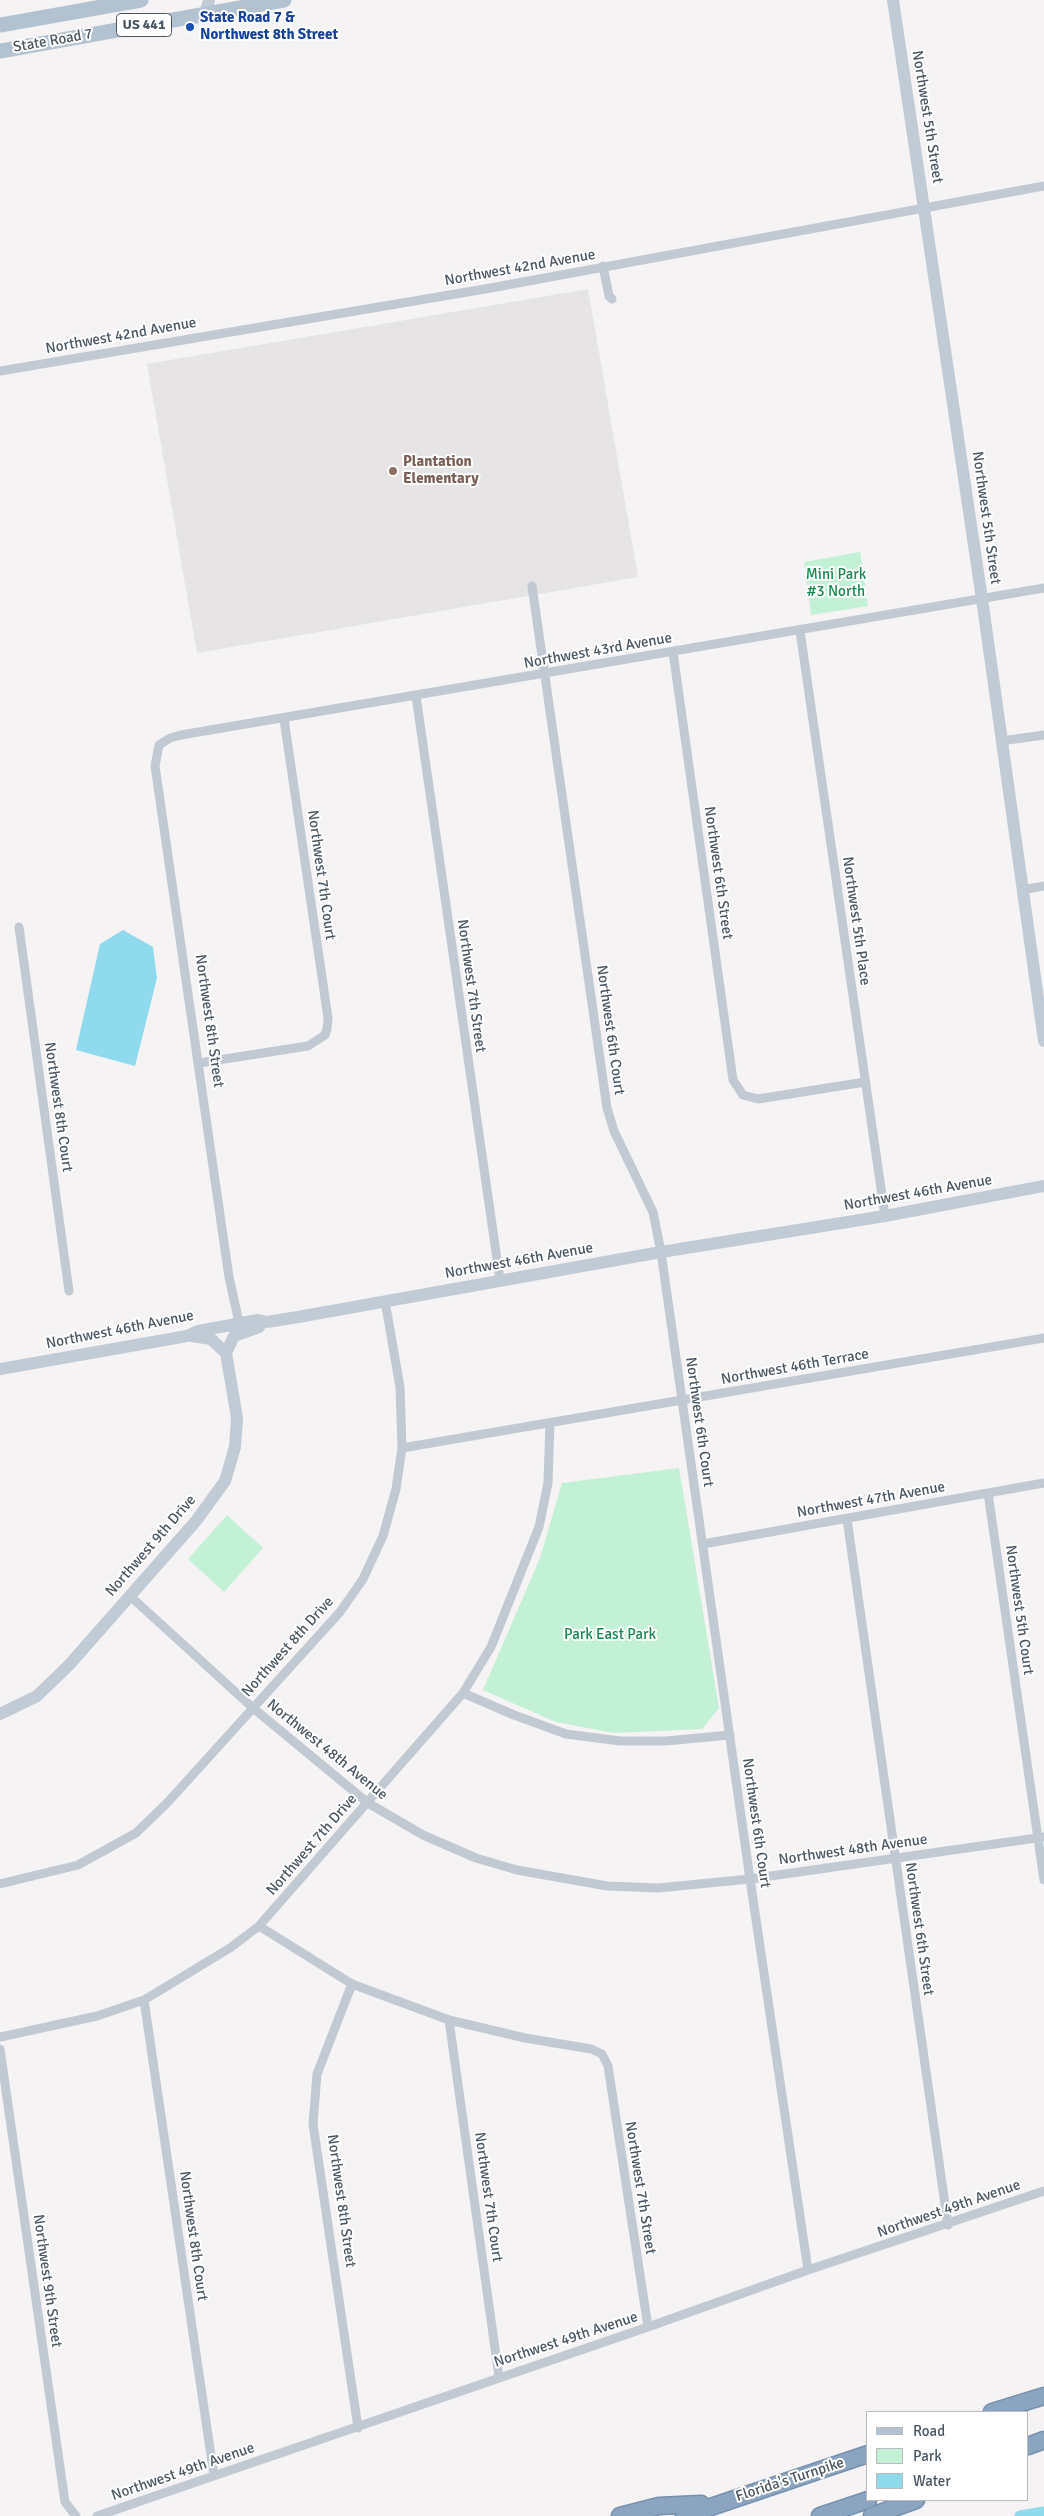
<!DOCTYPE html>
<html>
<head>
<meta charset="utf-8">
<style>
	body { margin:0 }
	#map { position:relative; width:1044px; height:2516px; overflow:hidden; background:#f5f3f3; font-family:Signika,sans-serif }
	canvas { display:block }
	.legend { position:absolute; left:866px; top:2411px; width:162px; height:90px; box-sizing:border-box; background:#fff; border:1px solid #b7bbc0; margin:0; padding:6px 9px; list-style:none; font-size:15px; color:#4a5661 }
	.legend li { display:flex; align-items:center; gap:10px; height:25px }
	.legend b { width:25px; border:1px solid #b7bbc0 }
</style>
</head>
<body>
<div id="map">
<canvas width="1044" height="2516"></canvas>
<ul class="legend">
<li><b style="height:6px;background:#b3c2d1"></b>Road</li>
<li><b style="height:14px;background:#c3f1d5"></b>Park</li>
<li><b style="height:14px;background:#90daee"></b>Water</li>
</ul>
</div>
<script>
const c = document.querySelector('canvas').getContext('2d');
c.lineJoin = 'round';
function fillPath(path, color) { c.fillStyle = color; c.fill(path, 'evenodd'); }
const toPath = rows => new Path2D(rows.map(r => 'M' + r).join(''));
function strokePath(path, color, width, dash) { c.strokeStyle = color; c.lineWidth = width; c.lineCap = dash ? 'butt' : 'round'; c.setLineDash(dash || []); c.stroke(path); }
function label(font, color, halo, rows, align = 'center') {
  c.font = font + ' Signika,sans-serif'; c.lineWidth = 4; c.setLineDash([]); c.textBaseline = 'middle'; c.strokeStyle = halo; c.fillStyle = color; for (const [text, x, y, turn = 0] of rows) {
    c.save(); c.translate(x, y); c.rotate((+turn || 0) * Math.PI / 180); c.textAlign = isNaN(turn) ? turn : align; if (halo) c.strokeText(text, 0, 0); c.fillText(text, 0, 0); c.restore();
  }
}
fillPath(toPath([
	[588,289,638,577,197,653,147,364]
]), '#e6e4e5');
fillPath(toPath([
	[860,552,868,606,811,615,804,562],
	[679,1468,719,1708,702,1729,614,1733,556,1722,483,1690,540,1558,562,1483],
	[227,1515,263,1548,224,1592,188,1559]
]), '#c3f1d5');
fillPath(toPath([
	[123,930,153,947,157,978,135,1066,76,1050,100,944]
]), '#90daee');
strokePath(toPath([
	[1020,2516,1044,2512]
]), '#90daee', 11);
const highway = toPath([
	[992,2412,1044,2396],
	[1028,2446,1044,2440],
	[620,2516,659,2506,701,2504],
	[684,2516,868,2454],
	[820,2516,868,2500],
	[872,2516,916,2500]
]);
strokePath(highway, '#7690ad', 19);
strokePath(toPath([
	[603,266,609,296,612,299],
	[0,371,485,289,1044,186],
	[532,586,607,1108,614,1131,653,1212,661,1252,750,1879,808,2270],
	[800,631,885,1216],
	[673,652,733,1080,743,1095,758,1099,865,1082],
	[416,696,500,1280],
	[1001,741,1044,735],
	[1022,890,1044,886],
	[19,927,69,1291],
	[199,1063,308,1046,325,1035,327,1029,328,1018,284,719],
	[245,1325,238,1318,229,1277,155,766,159,745,170,738,181,735,1044,588],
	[402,1448,1044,1338],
	[988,1493,1044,1880],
	[847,1519,948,2225],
	[703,1544,1044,1483],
	[130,1596,253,1708,368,1803,423,1835,476,1858,517,1870,607,1886,658,1888,750,1879,1044,1837],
	[463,1693,514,1715,566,1734,620,1741,666,1741,730,1735],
	[0,1884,78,1865,136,1833,168,1802,340,1612,363,1579,383,1536,396,1489,402,1448,400,1387,385,1301],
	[259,1926,352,1984,449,2020,525,2038,591,2049,602,2054,608,2066,648,2327],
	[352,1984,317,2074,313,2124,358,2428],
	[144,2000,214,2476],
	[449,2020,499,2377],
	[0,2037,97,2016,144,2000,230,1948,259,1926,463,1693,491,1647,539,1527,548,1483,550,1423],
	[0,2049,65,2502,76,2516],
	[97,2516,648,2327,808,2270,1044,2191]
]), '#c1cad2', 9);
strokePath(toPath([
	[893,0,982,599,1044,1041],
	[205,14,209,0],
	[226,1353,234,1336,259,1327],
	[0,1369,187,1336,198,1331,258,1320,267,1322,298,1317,661,1252,885,1216,1044,1186],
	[0,1714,37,1696,69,1665,196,1521,225,1481,235,1447,237,1418,226,1353,211,1339,192,1336]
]), '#c1cbd6', 12);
strokePath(toPath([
	[0,25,141,0],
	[0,51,284,0]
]), '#b3c2d1', 15);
strokePath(highway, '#8ba5c1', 16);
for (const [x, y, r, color] of [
	[190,27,5,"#1a4fb4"],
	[393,471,5,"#8d6e63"]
]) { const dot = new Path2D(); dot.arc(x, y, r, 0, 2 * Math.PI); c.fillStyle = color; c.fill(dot); strokePath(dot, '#fff', 2); }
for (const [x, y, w] of [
	[144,25,55]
]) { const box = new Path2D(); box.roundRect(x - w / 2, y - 11.5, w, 23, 4); c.fillStyle = '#fff'; c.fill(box); strokePath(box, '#4a5661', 1); }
label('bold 14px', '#4a5661', null, [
	["US 441",144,25]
]);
label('bold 15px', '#164399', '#fff', [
	["State Road 7 &",200,18],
	["Northwest 8th Street",200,35]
], 'left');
label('15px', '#4a5661', '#fff', [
	["State Road 7",53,41,-10],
	["Northwest 5th Street",927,117,81],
	["Northwest 42nd Avenue",520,268,-10],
	["Northwest 42nd Avenue",121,336,-10],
	["Northwest 5th Street",986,518,82],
	["Northwest 43rd Avenue",598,651,-10],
	["Northwest 6th Street",718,873,82],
	["Northwest 7th Court",321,875,82],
	["Northwest 5th Place",856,921,82],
	["Northwest 7th Street",471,986,82],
	["Northwest 8th Street",209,1021,82],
	["Northwest 6th Court",610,1030,82],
	["Northwest 8th Court",58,1107,82],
	["Northwest 46th Avenue",918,1193,-10],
	["Northwest 46th Avenue",519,1261,-10],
	["Northwest 46th Avenue",120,1330,-11],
	["Northwest 46th Terrace",795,1367,-10],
	["Northwest 6th Court",699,1422,82],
	["Northwest 47th Avenue",871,1500,-10],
	["Northwest 9th Drive",151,1546,-49],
	["Northwest 5th Court",1019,1610,82],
	["Northwest 8th Drive",288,1647,-48],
	["Northwest 48th Avenue",327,1750,39],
	["Northwest 6th Court",756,1823,82],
	["Northwest 7th Drive",312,1845,-49],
	["Northwest 48th Avenue",853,1850,-8],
	["Northwest 6th Street",919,1929,82],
	["Northwest 7th Street",640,2188,81],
	["Northwest 7th Court",488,2197,82],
	["Northwest 8th Street",341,2201,82],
	["Northwest 49th Avenue",949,2209,-19],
	["Northwest 8th Court",193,2236,82],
	["Northwest 9th Street",47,2281,82],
	["Northwest 49th Avenue",566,2340,-18],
	["Northwest 49th Avenue",183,2472,-19],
	["Florida's Turnpike",790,2480,-18]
]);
label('bold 15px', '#785e54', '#fff', [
	["Plantation",403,462],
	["Elementary",403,479]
], 'left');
label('15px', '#17864f', '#fff', [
	["Mini Park",836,575],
	["#3 North",836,592],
	["Park East Park",610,1635]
]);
</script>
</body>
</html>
